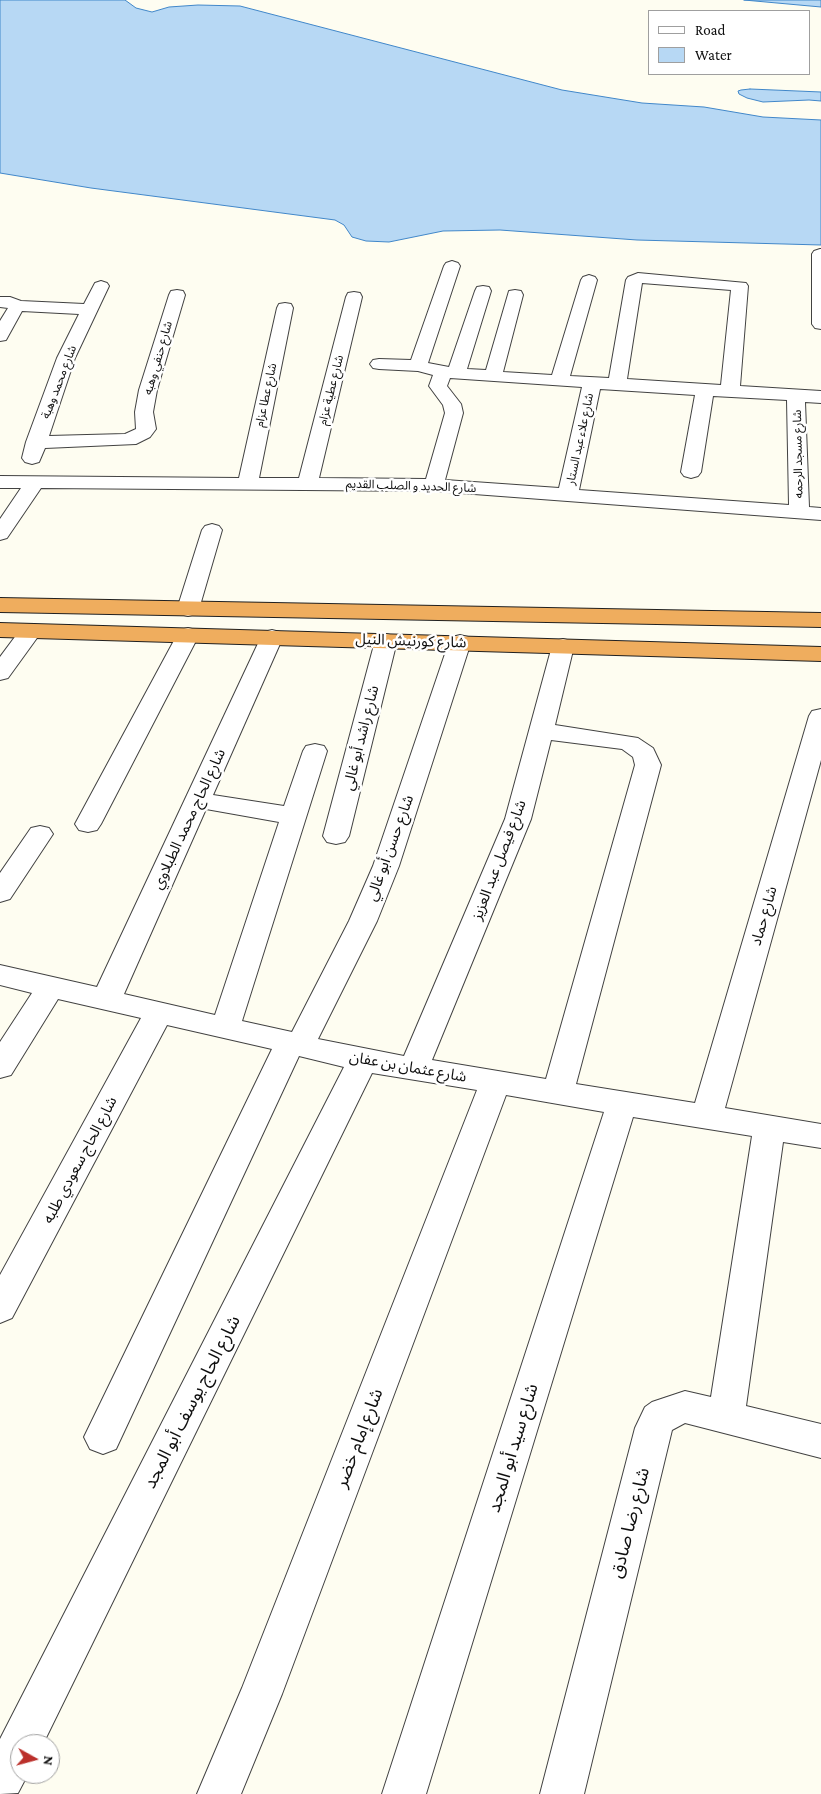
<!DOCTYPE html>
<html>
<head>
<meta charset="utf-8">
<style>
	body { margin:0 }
	#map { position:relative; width:821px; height:1794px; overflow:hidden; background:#fefdf1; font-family:"Crimson Pro",serif }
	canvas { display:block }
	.legend { position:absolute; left:648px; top:10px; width:162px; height:65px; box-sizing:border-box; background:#fff; border:1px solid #9f9f9f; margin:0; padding:6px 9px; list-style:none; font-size:15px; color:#0f0f0f }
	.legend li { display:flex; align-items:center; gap:10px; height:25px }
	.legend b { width:25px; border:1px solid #9f9f9f }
	.north { position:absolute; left:10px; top:1734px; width:50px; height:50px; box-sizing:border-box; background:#fff; border:1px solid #9f9f9f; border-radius:50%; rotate:97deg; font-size:14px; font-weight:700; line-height:20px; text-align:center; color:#0f0f0f }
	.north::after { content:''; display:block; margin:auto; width:18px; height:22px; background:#bb302b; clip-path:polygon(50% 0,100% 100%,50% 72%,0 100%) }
</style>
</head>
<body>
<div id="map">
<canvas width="821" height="1794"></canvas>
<ul class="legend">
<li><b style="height:6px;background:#fff"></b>Road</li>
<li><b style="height:14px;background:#b7d8f4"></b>Water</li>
</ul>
<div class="north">N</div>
</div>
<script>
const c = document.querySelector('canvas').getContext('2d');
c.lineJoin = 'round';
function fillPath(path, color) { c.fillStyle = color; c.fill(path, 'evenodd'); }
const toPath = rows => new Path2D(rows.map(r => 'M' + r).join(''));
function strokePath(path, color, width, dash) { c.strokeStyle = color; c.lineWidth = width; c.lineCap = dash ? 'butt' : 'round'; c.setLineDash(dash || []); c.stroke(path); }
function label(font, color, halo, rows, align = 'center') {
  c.font = font + ' "Crimson Pro","Noto Sans Arabic",serif'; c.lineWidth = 5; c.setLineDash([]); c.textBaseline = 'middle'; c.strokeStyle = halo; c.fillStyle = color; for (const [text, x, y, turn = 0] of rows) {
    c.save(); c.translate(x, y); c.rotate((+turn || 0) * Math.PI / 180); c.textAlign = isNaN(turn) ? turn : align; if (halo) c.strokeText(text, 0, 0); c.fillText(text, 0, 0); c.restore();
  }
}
const water = toPath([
	[0,0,125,0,136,8,152,12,169,7,198,5,240,6,562,90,642,103,704,107,763,117,821,120,821,245,637,240,500,230,443,231,389,242,366,241,352,237,344,225,335,220,91,188,0,173,0,0],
	[744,0,821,0,821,7,744,0],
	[750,89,821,92,821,101,809,100,763,102,747,98,739,94,738,91,741,90,750,89]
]);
fillPath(water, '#b7d8f4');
strokePath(water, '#4187c9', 1);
const minor = toPath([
	[820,249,821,249,821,329,815,328,812,324,812,254,814,251,820,249],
	[452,261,458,263,460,266,428,363,449,367,475,291,477,287,483,286,489,287,491,291,467,369,486,370,509,291,515,290,521,291,523,295,503,372,552,375,581,280,583,277,589,275,595,277,597,280,570,376,609,378,626,280,628,277,638,273,746,283,748,286,740,386,821,391,821,403,805,402,809,507,821,508,821,520,434,491,41,488,7,538,0,540,0,519,21,488,0,488,0,476,239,478,277,308,279,304,285,303,291,304,293,308,259,478,299,478,346,297,348,293,354,292,360,293,362,297,319,478,426,479,445,413,443,405,429,386,433,375,418,371,379,369,373,368,370,364,373,360,379,359,411,360,444,266,446,263,452,261],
	[642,283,731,290,721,385,627,379,642,283],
	[450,378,582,387,559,488,445,480,463,413,461,404,447,386,450,378],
	[600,389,695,395,681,472,684,476,691,478,698,476,701,472,713,396,787,400,789,505,579,490,600,389],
	[101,281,107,283,109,286,75,358,49,436,125,434,136,429,135,412,139,390,169,295,171,291,177,290,183,291,185,295,157,390,153,412,156,429,150,437,136,444,45,448,39,462,32,464,25,462,22,458,26,442,57,358,79,314,22,311,6,340,0,341,0,321,8,308,0,307,0,297,10,297,21,301,84,304,95,283,101,281],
	[212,524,219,526,222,530,199,609,196,614,188,616,180,614,177,609,202,530,205,526,212,524],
	[31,624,39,626,42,631,8,678,0,680,0,657,23,626,31,624],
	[188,628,196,630,199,635,101,824,97,830,88,832,79,830,75,824,177,635,180,630,188,628],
	[272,630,280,632,283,637,213,795,284,806,303,751,306,746,315,744,324,746,327,751,242,1021,292,1032,349,921,373,866,449,642,452,637,460,635,468,637,471,642,399,866,377,921,318,1039,404,1056,505,819,552,646,555,641,563,639,571,641,574,646,555,725,638,738,653,748,661,765,576,1084,695,1103,809,716,812,711,821,709,821,760,725,1108,821,1124,821,1148,783,1142,746,1406,821,1424,821,1458,685,1423,672,1430,584,1794,540,1794,635,1428,645,1407,652,1402,685,1391,711,1397,752,1136,633,1117,426,1794,382,1794,604,1112,506,1095,282,1694,241,1794,197,1794,242,1688,477,1090,372,1073,43,1744,20,1744,20,1774,28,1774,18,1793,0,1794,0,1739,344,1067,299,1056,116,1449,103,1454,90,1449,84,1437,272,1049,167,1025,12,1318,0,1323,0,1275,141,1018,58,999,11,1075,0,1078,0,1042,32,993,0,985,0,965,97,987,261,637,264,632,272,630],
	[551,740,622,749,633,757,635,765,546,1079,432,1060,531,819,551,740],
	[206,809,279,822,215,1015,124,994,206,809],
	[386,634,394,636,397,641,349,836,345,842,336,844,327,842,323,836,375,641,378,636,386,634],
	[40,826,49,828,53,834,10,899,0,902,0,873,31,828,40,826]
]);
const highway = toPath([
	[0,598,821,613,821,627,0,612,0,598],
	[0,623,821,647,821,661,0,637,0,623]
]);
strokePath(minor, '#424242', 2);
strokePath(highway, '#202020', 2);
fillPath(minor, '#fff');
fillPath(highway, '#efad5e');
label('12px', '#0f0f0f', '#fff', [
	["شارع حنفي وهبه",158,358,-74],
	["شارع محمد وهبة",59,382,-69],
	["شارع عطية عزام",331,390,-76],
	["شارع عطا عزام",266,395,-78],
	["شارع علاء عبد الستار",580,439,-78],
	["شارع مسجد الرحمه",798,454,-91],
	["شارع الحديد و الصلب القديم",411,486,2]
]);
label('15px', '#0f0f0f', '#fff', [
	["شارع كورنيش النيل",411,641,2],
	["شارع راشد أبو غالي",361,738,-76],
	["شارع الحاج محمد الطبلاوي",189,819,-65],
	["شارع حسن أبو غالي",390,848,-70],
	["شارع فيصل عبد العزيز",499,860,-69],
	["شارع حماد",764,916,-74],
	["شارع عثمان بن عفان",408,1067,10],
	["شارع الحاج سعودي طلبه",80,1160,-62]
]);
label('18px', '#0f0f0f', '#fff', [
	["شارع الحاج يوسف أبو المجد",192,1402,-63],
	["شارع إمام خضر",359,1438,-69],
	["شارع سيد أبو المجد",513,1448,-73],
	["شارع رضا صادق",630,1523,-76]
]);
</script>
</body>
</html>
